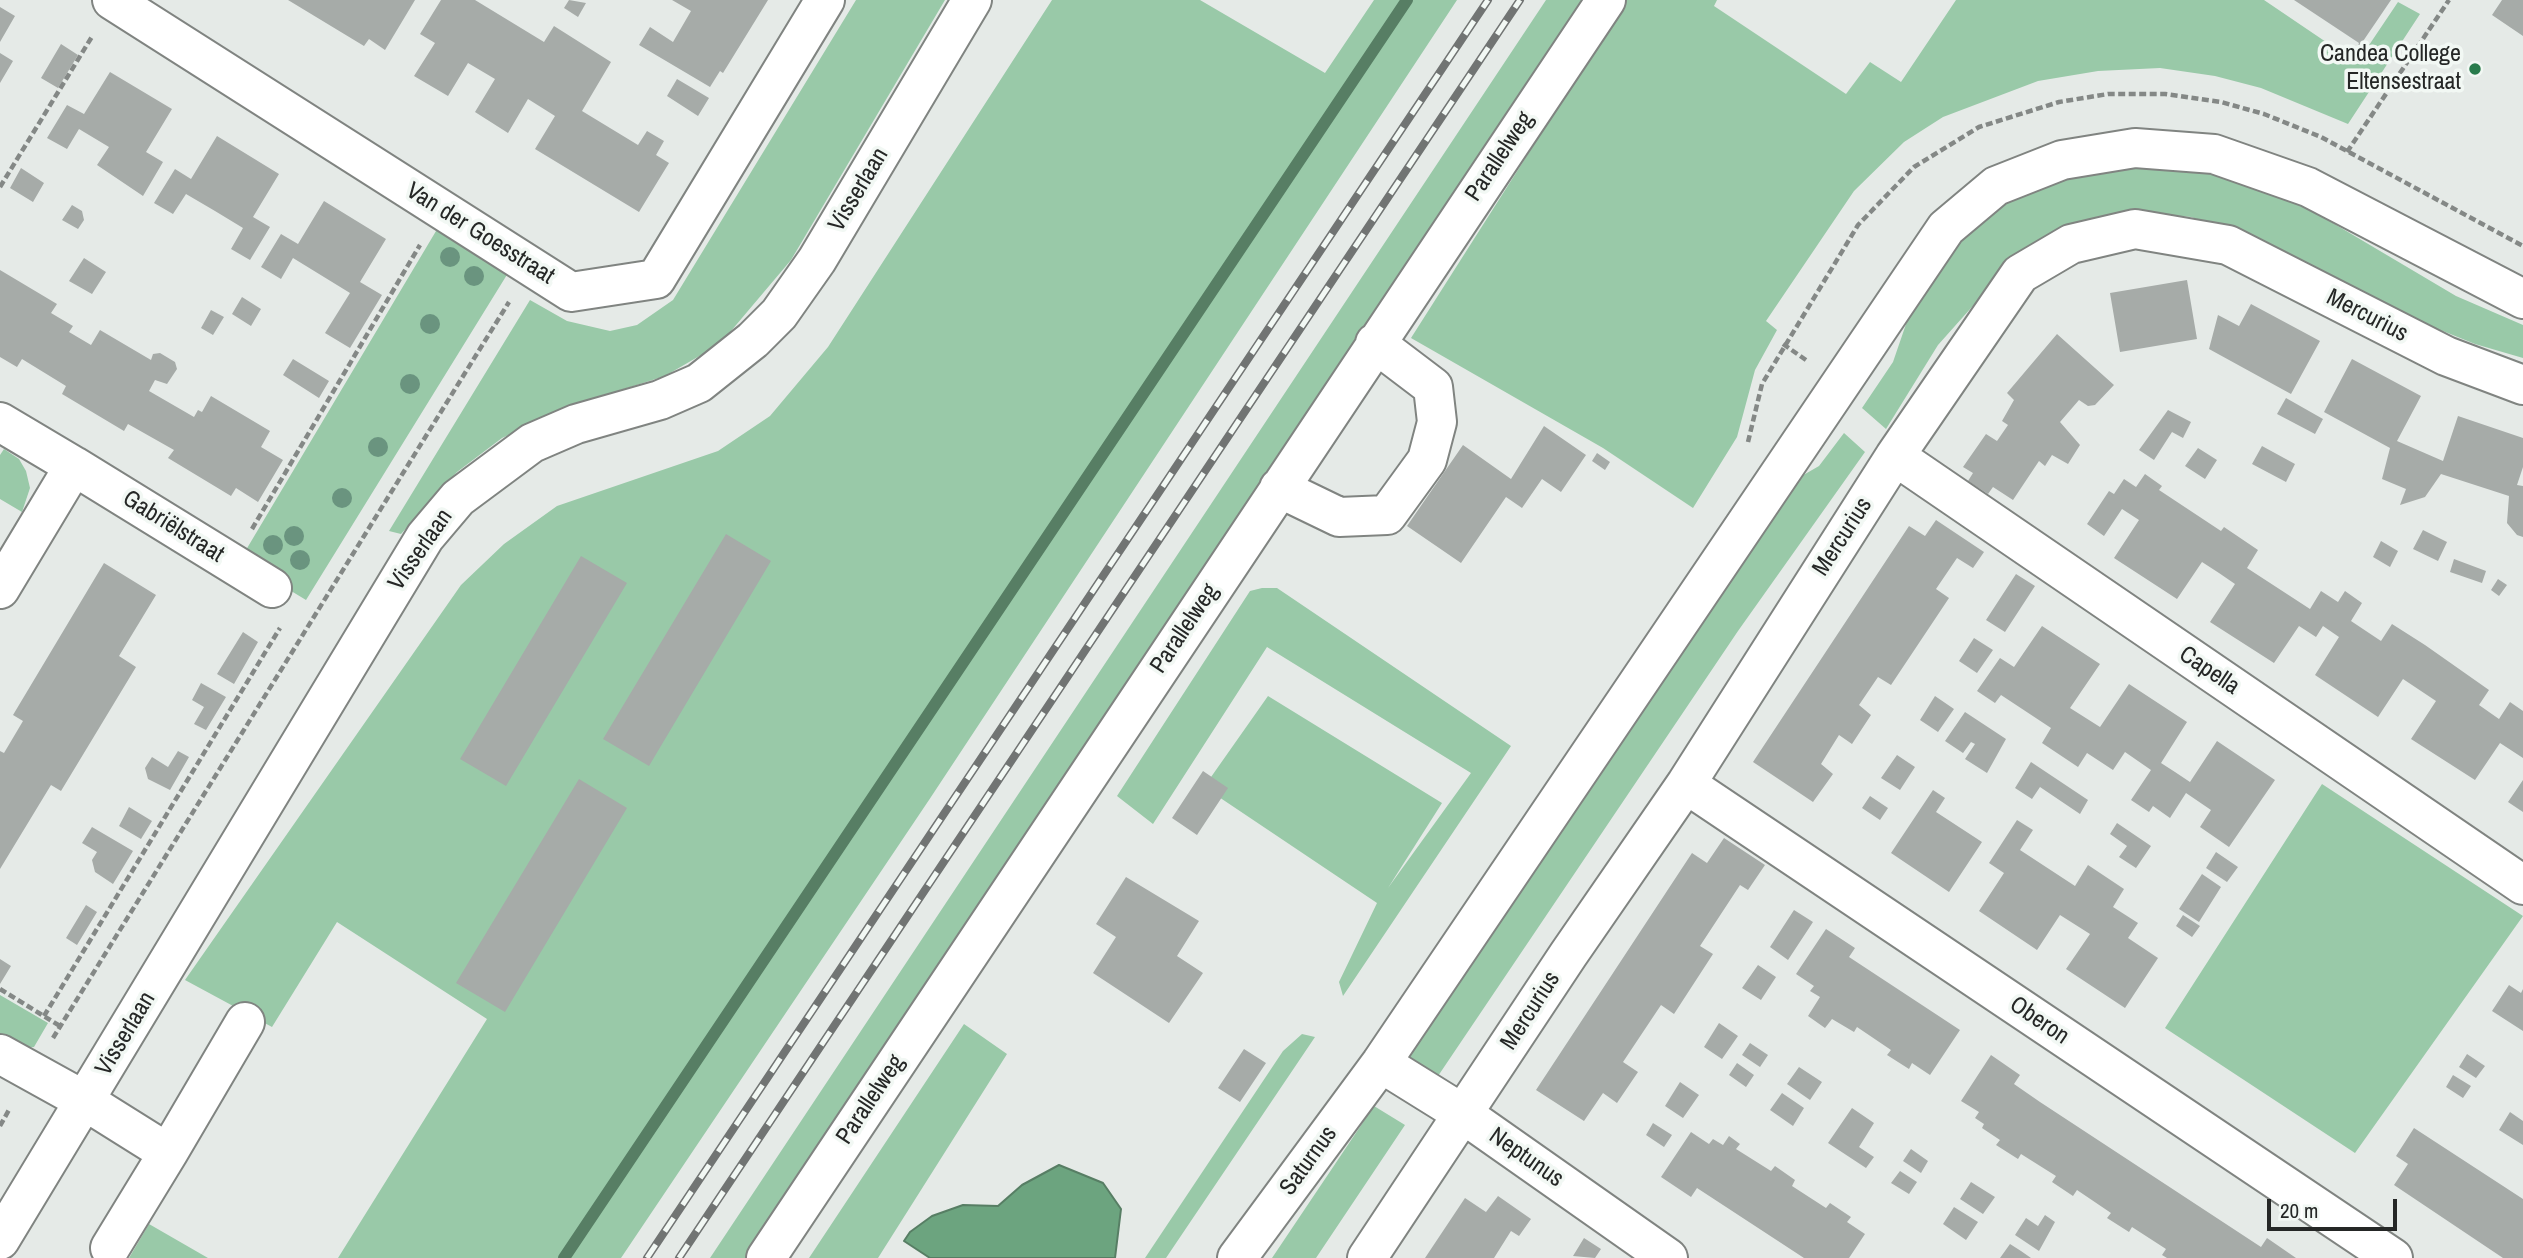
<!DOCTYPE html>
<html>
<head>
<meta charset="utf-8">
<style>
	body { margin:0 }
	#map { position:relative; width:2523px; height:1258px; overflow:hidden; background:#e5eae7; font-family:"Archivo Narrow",sans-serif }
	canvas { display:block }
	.scale { position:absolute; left:2267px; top:1199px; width:130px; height:32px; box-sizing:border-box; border:4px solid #252726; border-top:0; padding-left:9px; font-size:21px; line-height:24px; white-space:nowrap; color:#252726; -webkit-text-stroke:5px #f2f8f4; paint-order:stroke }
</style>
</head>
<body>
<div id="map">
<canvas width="2523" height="1258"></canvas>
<div class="scale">20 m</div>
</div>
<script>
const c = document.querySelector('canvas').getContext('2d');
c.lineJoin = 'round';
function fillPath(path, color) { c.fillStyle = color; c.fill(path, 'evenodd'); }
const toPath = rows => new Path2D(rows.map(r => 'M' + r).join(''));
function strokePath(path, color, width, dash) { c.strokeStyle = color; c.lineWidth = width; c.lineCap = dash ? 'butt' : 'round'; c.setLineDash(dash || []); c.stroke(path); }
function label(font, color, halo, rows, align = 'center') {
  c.font = font + ' "Archivo Narrow",sans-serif'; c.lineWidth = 7; c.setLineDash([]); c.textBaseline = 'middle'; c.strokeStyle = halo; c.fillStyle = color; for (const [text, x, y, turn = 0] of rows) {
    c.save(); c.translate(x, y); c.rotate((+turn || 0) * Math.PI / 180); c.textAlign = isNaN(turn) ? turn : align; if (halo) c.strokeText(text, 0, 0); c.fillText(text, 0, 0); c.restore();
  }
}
fillPath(toPath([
	[856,0,945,0,791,260,720,344,665,376,577,404,502,438,457,472,401,534,389,531,530,300,567,321,610,331,637,325,673,300],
	[1052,0,1200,0,1325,73,1374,0,1457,0,929,800,621,1258,338,1258,487,1019,337,922,272,1027,185,980,461,585,504,544,557,506,718,451,770,416,828,347],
	[1546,0,1591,0,750,1258,710,1258],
	[1626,0,1717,0,1714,6,1846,94,1870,62,1901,82,1956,0,2264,0,2357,63,2398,2,2420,14,2348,124,2261,88,2215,76,2160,68,2098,71,2038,81,1943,117,1904,142,1854,191,1766,321,1777,330,1755,370,1737,437,1693,508,1603,448,1411,338],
	[2149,164,2213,173,2262,186,2326,219,2456,296,2523,325,2523,358,2475,344,2386,308,2244,235,2191,217,2159,214,2012,262,1938,345,1886,429,1862,408,1893,362,1916,295,1985,214,2032,190,2096,169],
	[442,221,513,265,306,600,240,560],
	[1844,433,1865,452,1738,631,1436,1079,1405,1060,1793,481,1819,466],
	[4,449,19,459,26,471,30,488,22,512,0,499,0,455],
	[1262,588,1277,588,1511,746,1343,996,1339,982,1377,903,1204,787,1268,696,1442,803,1388,888,1471,773,1267,647,1153,824,1117,796,1250,591],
	[2322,784,2523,916,2355,1153,2165,1028],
	[0,995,48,1023,34,1047,23,1048,0,1034],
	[964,1024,1007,1054,878,1258,809,1258],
	[1302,1034,1315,1037,1166,1258,1145,1258,1283,1051],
	[1374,1106,1405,1125,1316,1258,1272,1258],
	[149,1224,208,1258,129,1258]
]), '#99c9a8');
const water = toPath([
	[1059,1165,1103,1183,1121,1209,1115,1258,930,1258,904,1241,910,1232,932,1216,963,1205,998,1206,1022,1185,1059,1165]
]);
fillPath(water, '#6ca47f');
strokePath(water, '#577e64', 2);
strokePath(toPath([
	[564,1258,1407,0]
]), '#577e64', 12);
fillPath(toPath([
	[288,0,415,0,385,50,369,39,364,46],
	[441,0,475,0,544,42,554,26,611,62,582,111,638,145,647,131,664,141,656,155,669,163,639,212,535,149,555,116,528,99,508,133,475,112,495,79,468,63,448,96,414,76,435,43,420,34],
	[569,0,586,3,578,17,564,8],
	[672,0,768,0,723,73,720,71,710,87,639,45,650,27,673,42,691,11],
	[2294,0,2391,0,2355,53,2359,43],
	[2502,0,2523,0,2523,36,2492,15],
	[0,7,15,16,0,42],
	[61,44,78,55,58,88,41,78],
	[0,53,13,61,0,83],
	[110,72,172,109,146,152,163,162,143,196,97,165,109,147,79,129,67,149,47,138,67,105,84,114],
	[677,79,709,98,698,116,667,96],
	[217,136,279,174,253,217,270,227,250,260,231,249,243,228,215,211,186,194,173,214,154,203,175,169,191,179],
	[21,168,44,183,33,202,10,188],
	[324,201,386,239,360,282,382,295,350,348,325,333,350,293,293,258,281,279,261,267,281,234,298,244],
	[72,205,82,211,84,220,78,229,62,220],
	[84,258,106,272,92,294,69,281],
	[0,270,57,304,51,313,73,326,69,332,91,345,100,330,151,360,153,354,160,353,175,362,177,369,167,384,155,380,149,391,194,417,198,410,202,412,211,396,270,431,261,447,283,460,258,502,236,488,231,496,168,458,174,450,128,424,124,431,62,394,66,386,22,359,17,367,0,357],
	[2187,280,2197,339,2120,352,2110,293],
	[242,297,261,309,251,326,232,314],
	[2251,304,2320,341,2291,394,2209,349,2218,315,2239,326],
	[211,310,224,317,213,335,201,328],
	[2057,334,2114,385,2095,405,2088,406,2079,400,2060,422,2080,445,2068,464,2052,455,2045,466,2039,461,2013,500,1993,487,1988,494,1968,481,1973,473,1963,467,1986,434,1997,441,2008,425,2002,421,2014,400,2007,393],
	[293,359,329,381,319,398,283,375],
	[2352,359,2421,396,2397,441,2443,461,2458,416,2523,438,2523,467,2517,485,2523,486,2523,537,2517,535,2507,523,2509,496,2441,474,2425,497,2400,505,2406,489,2382,479,2390,448,2324,412],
	[2286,398,2323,419,2315,434,2277,414],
	[2168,410,2191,422,2183,438,2172,432,2154,460,2139,450],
	[1544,426,1586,455,1561,492,1542,479,1522,508,1506,497,1461,563,1407,526,1463,445,1511,479],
	[2262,446,2295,464,2286,482,2252,464],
	[2198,448,2217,460,2205,479,2185,466],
	[1597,453,1610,462,1605,470,1592,461],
	[2145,474,2162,486,2159,490,2221,531,2224,527,2258,550,2247,568,2310,609,2321,591,2338,602,2345,591,2362,603,2351,621,2381,641,2392,624,2425,645,2489,690,2479,705,2499,719,2510,702,2523,711,2523,758,2500,743,2475,780,2411,739,2436,701,2403,679,2378,717,2315,675,2339,637,2323,626,2316,637,2299,626,2274,663,2210,622,2235,584,2219,573,2202,562,2177,599,2114,558,2139,520,2122,509,2104,536,2087,524,2109,491,2114,494,2124,479,2136,487],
	[1936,520,1984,552,1973,568,1957,558,1936,589,1949,598,1891,685,1878,677,1859,705,1871,715,1852,744,1839,735,1821,764,1833,774,1813,802,1753,762,1909,526,1925,536],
	[2423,530,2447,542,2438,561,2413,549],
	[726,534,771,561,649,766,603,739],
	[2381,541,2398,551,2390,567,2373,557],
	[581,556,627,583,506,786,460,759],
	[2454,559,2486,571,2482,583,2450,572],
	[104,563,156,595,119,656,136,667,61,791,51,785,0,869,0,751,4,753,23,721,13,715],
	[2016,574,2035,586,2005,632,1986,620],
	[2498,579,2507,585,2499,596,2491,590],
	[2042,626,2100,664,2070,708,2100,727,2129,684,2187,722,2161,763,2175,772,2190,782,2217,741,2275,780,2229,847,2200,827,2211,810,2186,793,2170,818,2153,806,2149,812,2131,800,2151,770,2125,752,2113,770,2087,753,2078,767,2042,743,2051,728,2001,695,1995,703,1977,691,2000,658,2014,667],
	[243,632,258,642,234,684,217,674],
	[1974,638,1993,650,1977,673,1959,661],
	[201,683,226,697,206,730,194,724,204,707,192,700],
	[1935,696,1954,709,1938,732,1920,720],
	[1965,712,2006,739,1987,773,1965,759,1975,744,1971,742,1963,753,1945,741],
	[178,751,189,757,170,790,148,779,145,768,152,757,168,767],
	[1897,755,1915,767,1900,790,1881,778],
	[2031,762,2088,800,2080,814,2040,787,2032,799,2015,788],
	[1203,771,1228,788,1197,835,1172,818],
	[579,779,627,808,505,1012,456,983],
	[2523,780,2523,812,2508,802],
	[1933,790,1945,798,1936,812,1982,842,1949,892,1891,853],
	[1870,796,1888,808,1880,820,1862,808],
	[129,807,152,821,141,839,119,826],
	[2017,820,2033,830,2020,850,2075,886,2088,865,2124,889,2113,907,2138,923,2128,938,2158,958,2125,1008,2066,969,2090,934,2060,915,2037,950,1979,911,2004,873,1989,863],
	[2117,823,2151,846,2136,868,2119,857,2127,846,2110,834],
	[92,827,133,851,113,884,95,872,92,860,97,852,82,843],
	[1724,838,1765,865,1748,890,1740,885,1700,946,1713,954,1674,1014,1661,1005,1623,1062,1638,1072,1619,1100,1617,1103,1603,1093,1584,1121,1536,1090,1692,853,1707,863],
	[2216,852,2238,867,2227,882,2206,868],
	[2202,874,2221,887,2199,922,2179,909],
	[1126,877,1199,921,1177,956,1203,973,1169,1023,1093,973,1116,937,1096,924],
	[86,905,97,912,77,945,66,938],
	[1794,910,1813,922,1788,960,1770,947],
	[2183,915,2200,926,2192,937,2176,926],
	[1826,929,1855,948,1849,957,1960,1030,1930,1075,1912,1063,1909,1069,1887,1055,1891,1050,1857,1027,1854,1032,1832,1019,1825,1028,1808,1016,1820,997,1810,991,1814,986,1796,974],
	[0,959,11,966,0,984],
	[1758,965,1776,977,1761,1000,1742,988],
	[2509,985,2521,993,2523,989,2523,1031,2492,1011],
	[1719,1023,1738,1036,1722,1059,1704,1047],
	[1750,1043,1768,1055,1760,1067,1742,1055],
	[1244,1049,1266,1063,1240,1102,1218,1088],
	[2467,1054,2485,1066,2476,1078,2459,1067],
	[1991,1055,2020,1075,2014,1084,2040,1102,2261,1247,2267,1238,2296,1258,2167,1258,2162,1255,2166,1249,2132,1227,2129,1232,2107,1218,2111,1213,2077,1190,2073,1196,2052,1182,2056,1176,2021,1154,2018,1159,1996,1145,2000,1140,1982,1128,1984,1124,1975,1118,1979,1112,1961,1101],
	[1737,1063,1754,1075,1746,1087,1729,1075],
	[1799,1067,1822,1082,1810,1100,1787,1084],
	[2453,1075,2471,1086,2463,1098,2446,1087],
	[1680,1082,1699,1095,1683,1118,1665,1106],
	[1782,1093,1804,1108,1793,1126,1770,1110],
	[1852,1108,1874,1123,1859,1147,1874,1157,1866,1168,1828,1143],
	[2510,1112,2523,1121,2523,1145,2499,1130],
	[1653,1123,1672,1135,1664,1147,1646,1135],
	[2414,1128,2523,1199,2523,1258,2503,1258,2394,1185,2408,1164,2396,1156],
	[1691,1132,1709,1144,1713,1139,1723,1145,1729,1136,1740,1144,1736,1149,1771,1171,1775,1166,1795,1180,1792,1186,1826,1208,1830,1203,1851,1217,1847,1222,1865,1234,1849,1258,1804,1258,1697,1188,1691,1197,1661,1177],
	[1911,1149,1928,1161,1921,1173,1903,1161],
	[1900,1171,1917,1182,1909,1194,1891,1183],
	[1971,1182,1995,1197,1983,1214,1960,1199],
	[1498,1196,1531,1219,1519,1236,1511,1231,1494,1258,1425,1258,1465,1198,1486,1212],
	[1954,1207,1978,1222,1966,1240,1943,1224],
	[2045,1215,2055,1222,2039,1251,2015,1235,2026,1218,2038,1226],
	[1584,1238,1601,1249,1595,1258,1573,1256],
	[2010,1244,2021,1251,2031,1258,2000,1258]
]), '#a6aba8');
const minor = toPath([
	[112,0,571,292,656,279,825,0],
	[0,422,74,466,0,589],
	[1895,456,2523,885],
	[74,466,272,588],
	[1279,488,1339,517,1387,515,1427,460,1437,422,1433,387,1375,343],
	[1686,784,2393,1258],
	[0,1054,85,1101,168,1153,110,1248],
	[1381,1063,1463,1114,1668,1258],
	[168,1153,245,1022],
	[0,1240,425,537,458,498,532,443,576,424,660,400,699,383,753,340,779,314,817,260,972,0],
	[766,1258,1606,0],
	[1237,1258,1381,1063,1946,228,1996,186,2062,160,2135,148,2214,154,2308,187,2523,299],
	[1367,1258,1568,955,1686,784,1895,456,2020,274,2071,244,2135,229,2228,245,2446,356,2523,385]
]);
strokePath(minor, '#808481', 42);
strokePath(toPath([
	[2347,152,2449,0],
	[0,187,93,35],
	[1783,344,1806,360],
	[1748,442,1762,384,1858,225,1914,167,1979,127,2059,102,2108,94,2165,94,2221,102,2264,114,2321,137,2523,246],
	[252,529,420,245],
	[0,989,60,1026],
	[44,1016,280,628],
	[53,1038,509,302],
	[0,1126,10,1108]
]), '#848886', 4.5, [7, 3.5]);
strokePath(minor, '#fff', 38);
const rail = toPath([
	[647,1258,1488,0],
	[679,1258,1520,0]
]);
strokePath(rail, '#717473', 8);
strokePath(rail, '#f2f8f4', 5, [16]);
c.fillStyle = '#6a947f';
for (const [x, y] of [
	[450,257],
	[474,276],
	[430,324],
	[410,384],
	[378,447],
	[342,498],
	[294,536],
	[273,545],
	[300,560]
]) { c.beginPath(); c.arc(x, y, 10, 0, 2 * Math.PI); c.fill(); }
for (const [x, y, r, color] of [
	[2475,69,7,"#287b4c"]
]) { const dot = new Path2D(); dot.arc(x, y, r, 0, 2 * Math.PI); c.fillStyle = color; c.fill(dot); strokePath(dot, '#f2f8f4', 2.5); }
label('24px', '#252726', '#f2f8f4', [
	["Candea College",2461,55],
	["Eltensestraat",2461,83]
], 'right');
label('24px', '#252726', '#f2f8f4', [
	["Parallelweg",1500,157,-56],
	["Visserlaan",859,190,-59],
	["Van der Goesstraat",480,234,32],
	["Mercurius",2367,316,27],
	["Gabriëlstraat",173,527,32],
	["Mercurius",1843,537,-57],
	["Visserlaan",421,550,-55],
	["Parallelweg",1185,629,-56],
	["Capella",2209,671,34],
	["Mercurius",1531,1011,-57],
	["Oberon",2039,1021,34],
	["Visserlaan",126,1034,-59],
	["Parallelweg",871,1100,-56],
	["Neptunus",1526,1158,35],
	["Saturnus",1309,1161,-54]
]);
</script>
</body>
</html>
